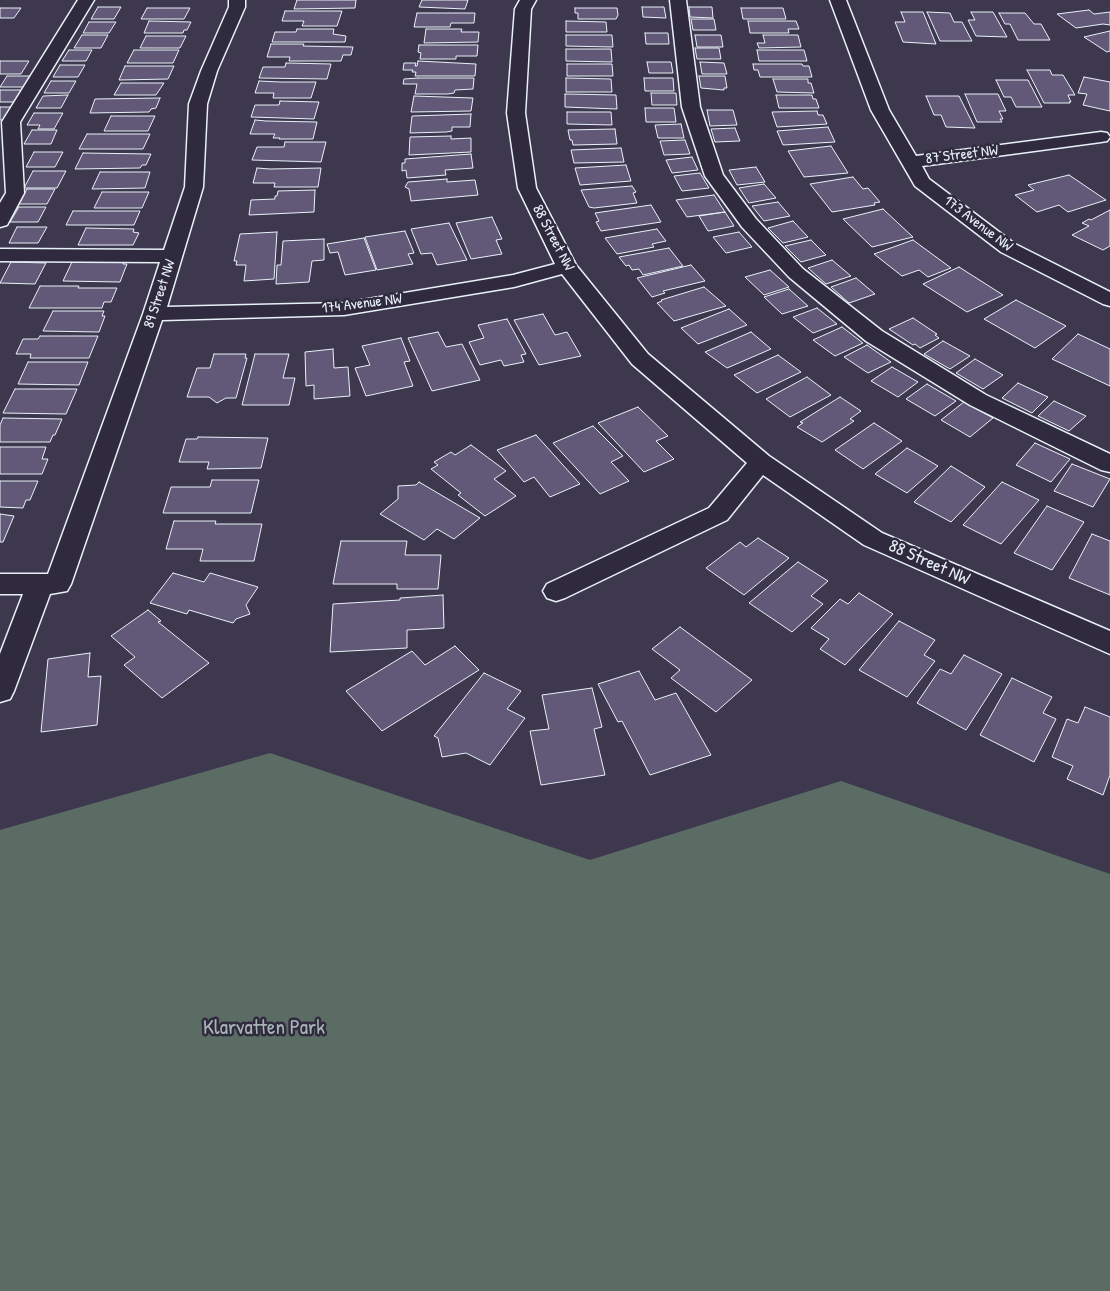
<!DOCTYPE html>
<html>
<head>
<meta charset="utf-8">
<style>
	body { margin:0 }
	canvas { display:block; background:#3e384e }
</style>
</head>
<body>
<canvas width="1110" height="1291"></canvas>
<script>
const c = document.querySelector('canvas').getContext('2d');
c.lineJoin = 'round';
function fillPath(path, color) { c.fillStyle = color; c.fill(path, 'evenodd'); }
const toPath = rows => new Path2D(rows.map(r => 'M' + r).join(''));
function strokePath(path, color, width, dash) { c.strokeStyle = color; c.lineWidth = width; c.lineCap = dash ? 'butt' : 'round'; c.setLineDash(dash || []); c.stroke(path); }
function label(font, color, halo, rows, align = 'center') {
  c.font = font + ' "Patrick Hand",sans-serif'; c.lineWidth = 5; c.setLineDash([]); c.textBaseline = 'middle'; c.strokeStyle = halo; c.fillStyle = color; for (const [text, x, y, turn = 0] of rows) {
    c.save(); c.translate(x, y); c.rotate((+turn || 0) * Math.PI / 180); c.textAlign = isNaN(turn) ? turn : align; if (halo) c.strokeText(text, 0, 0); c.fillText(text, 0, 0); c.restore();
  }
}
fillPath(toPath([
	[270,753,590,860,841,781,1110,874,1110,1291,0,1291,0,830]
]), '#5a6c64');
const building = toPath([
	[297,0,356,0,355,8,294,9,297,0],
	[422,0,468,0,465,9,419,7,422,0],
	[98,7,121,7,114,19,91,19,98,7],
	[642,7,664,7,666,18,643,17,642,7],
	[689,7,712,7,713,18,690,17,689,7],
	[0,8,21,8,14,18,0,18,0,8],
	[147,8,190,8,184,19,141,19,147,8],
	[575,8,617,8,618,15,616,19,578,19,578,13,575,13,575,8],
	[741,8,783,8,786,19,743,19,741,8],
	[1089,10,1094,14,1110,12,1110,25,1103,24,1076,28,1057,14,1089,10],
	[285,11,342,11,337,26,302,26,304,21,282,21,285,11],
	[901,12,923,12,936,44,903,42,895,22,905,22,901,12],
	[927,12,950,13,954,22,962,22,972,41,940,41,927,12],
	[971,12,993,12,1007,37,976,36,968,20,975,20,971,12],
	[417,13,475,13,474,23,451,23,450,27,414,27,417,13],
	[999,13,1025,13,1034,24,1041,24,1050,40,1018,40,1010,24,1005,24,999,13],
	[691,19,714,19,716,30,693,30,691,19],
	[149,21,191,22,187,30,184,30,183,33,144,33,149,21],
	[566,21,606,22,607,32,566,32,566,21],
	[748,21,796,21,799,29,788,29,789,33,750,33,748,21],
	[89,22,116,22,109,33,83,33,89,22],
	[297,29,334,29,333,34,346,36,345,42,272,42,275,32,296,32,297,29],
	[426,29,462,29,461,32,479,32,478,42,424,43,426,29],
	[1110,31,1110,51,1107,52,1084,37,1110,31],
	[645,33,668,33,669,44,646,44,645,33],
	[82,35,108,35,101,48,74,48,82,35],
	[566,35,612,35,613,47,566,46,566,35],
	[695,35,721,35,723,47,697,47,695,35],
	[763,35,798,35,801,47,759,48,757,43,765,43,763,35],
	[146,36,186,36,180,48,140,48,146,36],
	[271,44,304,44,303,46,353,47,351,55,343,55,341,61,289,61,290,57,267,57,271,44],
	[419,45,478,45,477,56,456,56,456,59,420,59,421,53,418,52,419,45],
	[695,48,719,48,721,59,697,59,695,48],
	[566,49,611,49,612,62,566,61,566,49],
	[69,50,92,50,86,61,62,61,69,50],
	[134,50,179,50,173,63,127,63,134,50],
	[757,50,804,50,807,61,759,61,757,50],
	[0,61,29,61,21,74,0,74,0,61],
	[418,61,476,64,475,76,415,76,416,72,412,72,413,70,403,70,404,63,416,63,415,66,417,66,418,61],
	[647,62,671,62,673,73,649,73,647,62],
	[700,62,724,63,727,74,702,74,700,62],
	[286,63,331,64,327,79,259,78,263,67,285,67,286,63],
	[567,64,612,64,613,76,567,76,567,64],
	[753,64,802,64,803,66,809,66,812,77,760,77,758,70,754,70,753,64],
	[60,65,85,65,78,77,53,77,60,65],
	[125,66,174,66,168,79,119,80,125,66],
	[1027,70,1050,70,1052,75,1063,75,1075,95,1068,95,1071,102,1069,102,1070,103,1044,103,1027,70],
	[7,76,31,76,25,87,0,87,7,76],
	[699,76,725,76,727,88,724,88,724,90,701,88,699,76],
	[1084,77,1110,82,1110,111,1083,105,1087,94,1078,93,1084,77],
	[418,78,474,78,473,89,455,90,454,93,448,94,415,94,417,84,403,84,404,79,418,78],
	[566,78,611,79,612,92,566,92,566,78],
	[644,78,673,78,674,91,645,91,644,78],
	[773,79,808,79,808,83,811,83,814,93,777,92,773,79],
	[996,80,1028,80,1042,107,1016,107,1011,97,1004,97,996,80],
	[51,81,76,81,69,93,44,93,51,81],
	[259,81,280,82,316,82,311,98,273,98,274,93,255,93,259,81],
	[121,83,164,83,156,95,114,95,121,83],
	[0,90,22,90,16,102,0,102,0,90],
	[651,93,676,93,677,105,652,105,651,93],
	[565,94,616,95,617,109,565,107,565,94],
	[965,94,998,94,1006,111,999,111,1003,119,1000,119,1002,122,977,122,965,94],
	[68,95,61,108,36,108,43,96,68,95],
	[776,95,812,95,813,99,816,99,819,108,779,108,776,95],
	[414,96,473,98,471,111,411,112,414,96],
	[926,96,959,96,975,128,946,127,941,115,934,115,926,96],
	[160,98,156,108,151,109,149,112,90,113,95,99,160,98],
	[280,101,319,102,314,119,251,117,255,105,279,105,280,101],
	[0,107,13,107,5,120,0,120,0,107],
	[645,108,674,108,676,122,646,122,645,108],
	[707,110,733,110,737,125,710,126,707,110],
	[817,111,818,115,823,115,827,124,777,127,772,112,817,111],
	[567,112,611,112,612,125,567,124,567,112],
	[34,113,63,113,54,129,38,129,40,125,27,125,34,113],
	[471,114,470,127,452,127,452,131,446,132,410,133,412,116,471,114],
	[111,116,155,116,148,131,104,131,111,116],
	[255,120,266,121,317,122,313,139,279,139,280,138,273,138,275,134,250,134,255,120],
	[681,124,684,138,658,138,655,125,681,124],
	[828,127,835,142,783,145,777,131,828,127],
	[735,128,740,141,715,142,711,129,735,128],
	[615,129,617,144,573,145,572,140,570,140,568,130,615,129],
	[32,130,57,130,51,144,24,144,32,130],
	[87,134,150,134,143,149,79,149,87,134],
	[451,136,451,139,471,138,471,152,409,155,410,137,451,136],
	[685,140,690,154,664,155,660,141,685,140],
	[285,142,326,142,321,162,252,160,257,147,284,147,285,142],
	[831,146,848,173,804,177,788,151,831,146],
	[621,148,624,162,574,163,571,150,621,148],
	[34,152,63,152,55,167,26,167,34,152],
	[83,153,151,154,146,165,142,165,140,168,75,169,83,153],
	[471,154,473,168,445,170,446,175,407,178,406,170,402,171,402,163,405,163,405,159,471,154],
	[692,157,698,170,672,173,666,160,692,157],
	[626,165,631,181,580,185,575,168,626,165],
	[756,167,765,182,737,185,729,170,756,167],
	[257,168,270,169,321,168,318,187,274,187,275,183,253,183,257,168],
	[33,171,66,171,57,188,24,188,33,171],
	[100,172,150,172,145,188,92,189,100,172],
	[700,173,709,188,682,191,674,176,700,173],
	[1069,175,1106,200,1068,212,1059,205,1037,212,1015,195,1034,190,1028,185,1069,175],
	[853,177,863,189,868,188,880,202,874,203,875,205,832,212,810,184,853,177],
	[447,179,447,182,475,180,478,195,411,201,409,189,405,187,408,182,447,179],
	[764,184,776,198,749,203,739,188,764,184],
	[632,186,636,192,633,193,637,203,594,208,589,207,581,190,632,186],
	[27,189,55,189,47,204,19,204,27,189],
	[315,190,314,212,249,215,251,200,275,199,275,196,277,196,278,191,315,190],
	[102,192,149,192,142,208,94,208,102,192],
	[714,195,725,212,687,217,676,200,714,195],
	[778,202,790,216,764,221,752,206,778,202],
	[651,205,661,222,601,231,596,222,599,221,595,213,651,205],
	[19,207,46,207,38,222,10,222,19,207],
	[883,209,913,237,872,247,843,219,883,209],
	[1110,210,1110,246,1103,250,1072,235,1089,226,1082,223,1089,219,1091,220,1110,210],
	[73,211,140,211,134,225,66,225,73,211],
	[725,212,734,226,708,231,699,216,725,212],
	[492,217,502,239,496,240,502,254,471,259,456,223,492,217],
	[793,221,808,237,783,243,768,228,793,221],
	[449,223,467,260,437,265,432,253,421,254,411,229,449,223],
	[17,227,47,227,38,243,9,243,17,227],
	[86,228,134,229,133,232,139,233,133,245,78,245,86,228],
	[657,229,666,241,652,244,654,247,617,254,605,238,657,229],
	[405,231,414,253,408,254,413,264,377,270,365,237,405,231],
	[277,232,274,279,244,281,246,265,236,265,237,261,234,261,240,234,277,232],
	[739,232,752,247,726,253,713,237,739,232],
	[364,238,376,270,345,275,338,252,330,253,327,244,364,238],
	[324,239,324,260,312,261,309,282,276,284,277,265,281,265,283,241,324,239],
	[811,240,826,255,801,262,785,246,811,240],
	[913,240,951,268,928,277,919,270,902,276,874,254,913,240],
	[669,248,683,266,643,275,639,269,632,270,629,265,626,266,619,257,669,248],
	[832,260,851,276,826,284,808,268,832,260],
	[11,262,46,263,35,284,0,283,11,262],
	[72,262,123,262,123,264,127,264,120,282,63,281,72,262],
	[691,265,705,281,663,291,665,293,652,297,637,278,691,265],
	[959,267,1003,295,967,312,923,284,959,267],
	[770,270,789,287,764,295,745,277,770,270],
	[856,278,875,294,849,303,831,287,856,278],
	[40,286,79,286,78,288,117,288,111,302,104,302,102,308,29,308,40,286],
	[704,287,726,306,674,321,657,303,662,301,661,300,704,287],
	[789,289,808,306,782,314,764,297,789,289],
	[1016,300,1066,326,1035,348,984,319,1016,300],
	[817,308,837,324,813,333,793,317,817,308],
	[729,309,747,325,698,344,681,328,729,309],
	[53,311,104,311,102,316,105,316,99,332,43,331,53,311],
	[543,314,555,335,567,332,581,356,539,365,514,320,543,314],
	[913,318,937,334,935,335,939,338,920,348,915,344,913,345,889,329,913,318],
	[507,319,526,354,521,355,524,362,504,366,501,360,480,365,469,342,484,338,478,325,507,319],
	[842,327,863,343,835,356,813,340,842,327],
	[438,332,446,347,462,344,480,380,432,391,408,338,438,332],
	[751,332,771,349,727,368,705,352,751,332],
	[1078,334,1110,349,1110,386,1052,359,1078,334],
	[40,336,98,336,89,358,30,358,31,354,16,354,23,339,38,339,40,336],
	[401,338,410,361,404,362,413,386,366,396,355,368,370,365,362,346,401,338],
	[943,341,970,356,950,369,924,354,943,341],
	[867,345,891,362,868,373,844,357,867,345],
	[333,349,334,368,348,367,350,396,314,399,314,385,306,386,305,352,333,349],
	[214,354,246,354,245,358,247,358,236,398,226,398,217,403,209,397,187,397,197,368,210,368,214,354],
	[255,354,289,354,283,378,295,378,289,405,242,405,255,354],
	[778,355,801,372,757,393,734,375,778,355],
	[975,359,1003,375,983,389,956,373,975,359],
	[28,362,88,362,79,385,18,384,28,362],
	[892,367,918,382,898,397,871,381,892,367],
	[807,377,831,395,790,417,766,399,807,377],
	[1018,383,1048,397,1032,413,1002,398,1018,383],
	[927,384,956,401,935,416,906,399,927,384],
	[15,389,77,389,66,414,3,413,15,389],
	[840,397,861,411,850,419,854,421,822,442,797,427,803,423,800,422,840,397],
	[1054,401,1086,416,1069,431,1038,416,1054,401],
	[964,402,993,418,970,437,941,420,964,402],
	[638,407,668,436,656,441,674,459,644,472,598,423,638,407],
	[3,418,62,419,55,435,53,435,50,442,0,442,0,425,3,418],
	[874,423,902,441,863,469,835,450,874,423],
	[593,426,623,456,611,462,629,481,600,494,553,443,593,426],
	[536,435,580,484,550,497,534,477,524,482,497,450,536,435],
	[198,437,268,438,261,468,207,469,209,462,179,462,186,439,197,439,198,437],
	[1035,443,1070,459,1051,482,1016,465,1035,443],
	[471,445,506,471,494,479,516,496,485,516,458,495,461,493,431,469,438,465,434,462,451,452,455,455,471,445],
	[0,447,46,447,42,459,48,459,42,474,0,474,0,447],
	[907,448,938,466,907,493,875,474,907,448],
	[1072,464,1110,479,1093,507,1054,491,1072,464],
	[951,466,985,487,951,522,914,502,951,466],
	[212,480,259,480,251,513,163,513,171,487,210,487,212,480],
	[0,481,38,481,30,500,26,500,23,508,0,507,0,481],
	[419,482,480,518,454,539,437,529,424,540,380,514,398,499,398,486,416,485,419,482],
	[1002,482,1039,500,1001,544,963,525,1002,482],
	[1047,506,1084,522,1052,570,1014,553,1047,506],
	[0,514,14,516,3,542,0,542,0,514],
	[174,521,216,521,215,524,262,524,254,561,200,561,203,549,166,549,174,521],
	[1092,534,1110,541,1110,595,1069,578,1092,534],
	[758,538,789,558,744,595,706,568,740,542,746,547,758,538],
	[341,541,407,541,405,555,441,555,438,589,397,589,397,584,333,584,341,541],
	[798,562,828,581,811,596,823,604,792,632,749,603,798,562],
	[173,573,204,582,210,573,258,587,246,605,250,614,236,619,233,623,189,610,187,614,150,603,173,573],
	[859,593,893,614,845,665,820,649,829,639,811,628,840,599,848,604,859,593],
	[443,595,444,628,407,630,407,648,330,652,333,604,400,600,400,598,443,595],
	[148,610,161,621,158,622,209,663,162,698,124,665,135,657,111,636,148,610],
	[899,621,935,640,924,655,935,661,907,697,859,670,899,621],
	[680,627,752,680,716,712,671,678,680,670,652,649,680,627],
	[455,646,479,670,382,731,346,691,412,651,425,665,455,646],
	[90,653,88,677,101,676,97,725,41,732,48,659,90,653],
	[964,655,1002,674,966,730,917,703,940,669,951,674,964,655],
	[639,671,655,700,676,693,711,755,650,775,622,721,618,722,598,684,639,671],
	[484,673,521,691,507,709,525,718,490,765,466,753,442,757,438,738,434,736,484,673],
	[1012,678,1052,697,1043,713,1056,719,1034,762,980,735,1012,678],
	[592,688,602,727,594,729,605,775,541,785,530,731,549,729,542,695,592,688],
	[1085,707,1110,717,1110,775,1103,795,1067,779,1073,766,1052,757,1067,719,1078,723,1085,707]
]);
fillPath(building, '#615977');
strokePath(building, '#e8f1f8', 1);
const minor = toPath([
	[78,0,94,0,20,122,24,193,7,225,0,227,0,203,6,193,2,122,78,0],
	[229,0,245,0,245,7,217,71,207,104,203,187,167,307,344,303,513,275,555,264,518,188,507,113,515,9,520,0,536,0,531,9,525,113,536,188,576,265,648,354,769,456,882,533,1110,631,1110,654,864,545,763,475,727,520,565,598,556,601,547,598,543,591,547,584,709,508,747,463,632,364,562,274,514,287,344,315,162,320,71,584,67,591,50,594,14,691,10,699,0,702,0,654,23,594,0,594,0,574,48,574,143,314,160,262,0,261,0,249,164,250,185,187,189,104,201,71,229,7,229,0],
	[670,0,686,0,700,107,723,175,756,219,803,269,882,331,986,395,1110,454,1110,472,1101,470,970,405,866,341,789,277,742,227,705,176,682,107,670,0],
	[830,0,846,0,889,110,916,156,1101,132,1107,133,1110,137,1107,141,1101,142,922,166,929,179,1015,244,1110,292,1110,306,1103,304,1001,252,915,186,871,110,830,0]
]);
strokePath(minor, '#e8f1f8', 3);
fillPath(minor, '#2f2a3d');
label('15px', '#e8f1f8', '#2f2a3d', [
	["87 Street NW",962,155,-7],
	["173 Avenue NW",978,224,37],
	["88 Street NW",553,238,62],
	["89 Street NW",160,294,-72],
	["174 Avenue NW",362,304,-7]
]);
label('18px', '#e8f1f8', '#2f2a3d', [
	["88 Street NW",929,563,24]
]);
label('21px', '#a8b5b5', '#2f2a3d', [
	["Klarvatten Park",264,1028]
]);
</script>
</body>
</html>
